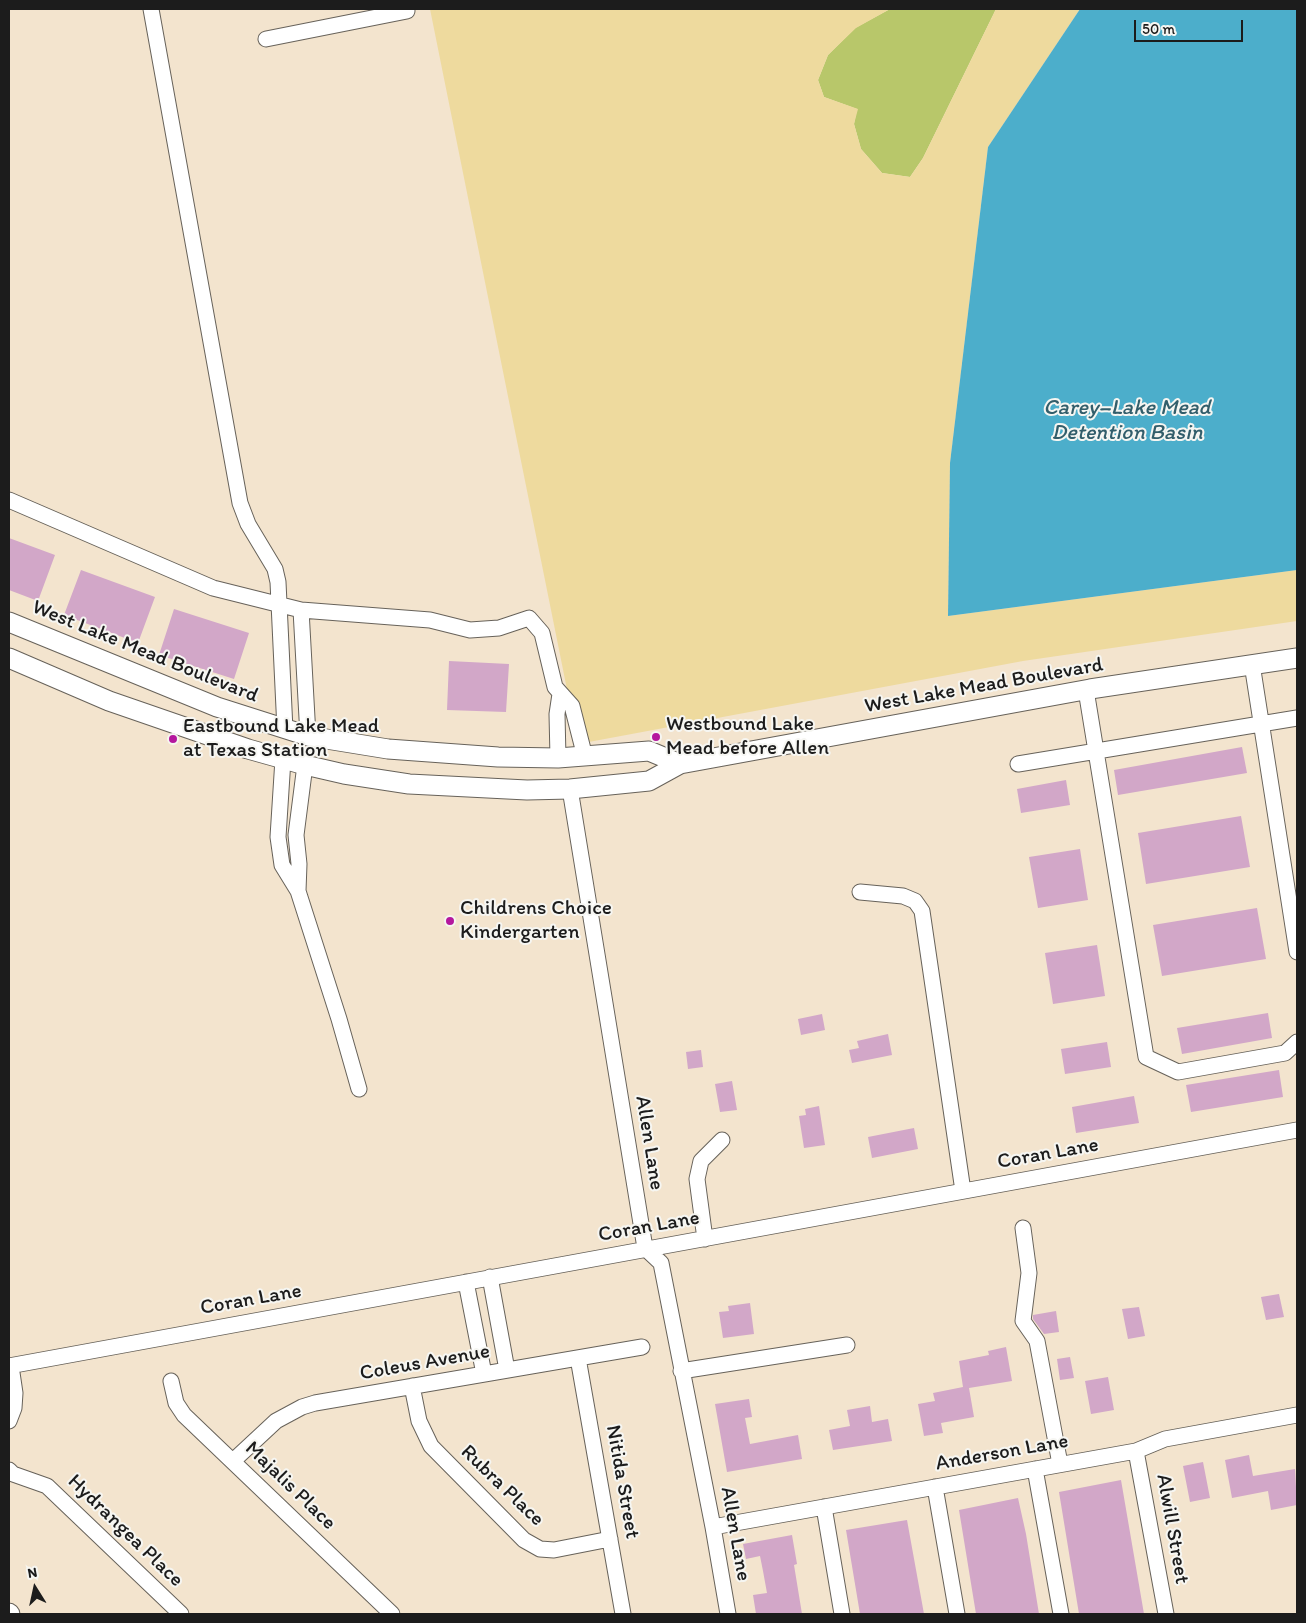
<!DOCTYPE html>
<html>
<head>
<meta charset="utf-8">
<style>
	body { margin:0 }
	#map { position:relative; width:1306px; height:1623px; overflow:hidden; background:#f3e4ce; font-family:Itim,sans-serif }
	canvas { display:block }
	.frame { position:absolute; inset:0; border:10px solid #1c1c1c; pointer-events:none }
	.north { position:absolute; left:10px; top:1563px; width:50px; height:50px; -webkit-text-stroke:4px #f6f6f2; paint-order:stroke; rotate:350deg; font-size:14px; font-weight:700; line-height:20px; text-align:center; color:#1c1c1c }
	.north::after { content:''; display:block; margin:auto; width:18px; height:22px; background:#1c1c1c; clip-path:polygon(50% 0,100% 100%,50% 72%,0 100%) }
	.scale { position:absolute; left:1134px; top:20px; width:109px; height:22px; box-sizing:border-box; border:2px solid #1c1c1c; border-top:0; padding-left:6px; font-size:15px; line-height:18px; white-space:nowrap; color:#1c1c1c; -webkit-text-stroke:4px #f6f6f2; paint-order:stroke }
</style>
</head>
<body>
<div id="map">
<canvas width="1306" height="1623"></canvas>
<div class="frame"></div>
<div class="north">N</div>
<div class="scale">50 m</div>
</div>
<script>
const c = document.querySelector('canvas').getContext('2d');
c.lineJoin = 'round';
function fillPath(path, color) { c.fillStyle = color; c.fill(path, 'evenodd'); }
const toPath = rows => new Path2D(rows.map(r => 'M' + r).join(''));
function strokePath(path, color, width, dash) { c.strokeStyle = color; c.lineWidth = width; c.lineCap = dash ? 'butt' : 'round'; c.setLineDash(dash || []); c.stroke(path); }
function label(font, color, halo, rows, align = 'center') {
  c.font = font + ' Itim,sans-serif'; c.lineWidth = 4; c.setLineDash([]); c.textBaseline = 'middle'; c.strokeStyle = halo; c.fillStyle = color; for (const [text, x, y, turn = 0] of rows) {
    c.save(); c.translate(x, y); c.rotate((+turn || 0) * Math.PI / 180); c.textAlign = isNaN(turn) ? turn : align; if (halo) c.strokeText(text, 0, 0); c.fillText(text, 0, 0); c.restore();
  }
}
fillPath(toPath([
	[890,9,996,9,923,158,910,177,882,173,861,149,854,124,857,109,824,97,818,80,828,55,855,28]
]), '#b8c76a');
fillPath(toPath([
	[430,9,890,9,856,28,828,55,818,80,824,97,858,109,854,124,861,149,882,173,910,177,923,158,996,9,1080,9,988,147,950,463,948,616,1297,570,1297,621,1023,661,578,744]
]), '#eeda9e');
fillPath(toPath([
	[1080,9,1297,9,1297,570,948,616,950,463,988,147]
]), '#4caecb');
fillPath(toPath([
	[9,538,55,555,38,601,9,590],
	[81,570,155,597,138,643,64,615],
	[174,609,249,633,234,679,159,655],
	[449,661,509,664,506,712,447,710],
	[1242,747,1247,773,1118,795,1114,770],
	[1066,780,1070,805,1021,813,1017,789],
	[1241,816,1250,867,1146,884,1138,833],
	[1080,849,1088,900,1038,908,1029,857],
	[1257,908,1266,959,1162,976,1153,925],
	[1097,945,1105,996,1053,1004,1045,953],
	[1268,1013,1272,1038,1182,1054,1177,1028],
	[822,1014,825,1030,801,1035,798,1019],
	[888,1034,892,1055,852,1063,849,1050,859,1048,857,1041],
	[1107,1042,1111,1067,1065,1074,1061,1049],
	[701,1050,703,1067,688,1069,686,1052],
	[1279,1070,1283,1097,1191,1112,1186,1085],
	[732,1081,737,1110,720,1112,715,1084],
	[1134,1096,1139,1123,1076,1133,1072,1107],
	[819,1106,825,1145,804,1148,799,1116,806,1115,805,1109],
	[914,1128,918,1149,872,1158,868,1137],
	[1279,1294,1284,1317,1266,1320,1261,1297],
	[750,1303,754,1334,723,1338,719,1312,729,1311,728,1306],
	[1139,1307,1145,1336,1128,1339,1122,1309],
	[1056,1311,1059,1332,1044,1334,1033,1319,1033,1315],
	[1006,1347,1012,1381,969,1388,974,1417,941,1423,943,1433,924,1436,918,1404,935,1401,933,1393,963,1387,959,1361,989,1355,988,1351],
	[1070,1357,1074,1378,1060,1380,1057,1359],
	[1108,1377,1114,1410,1091,1414,1085,1381],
	[749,1399,752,1417,745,1418,750,1444,798,1435,802,1459,727,1472,715,1404],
	[870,1406,872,1422,888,1419,892,1441,833,1450,829,1430,850,1426,847,1410],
	[1249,1455,1253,1476,1295,1469,1297,1505,1271,1510,1268,1491,1232,1498,1225,1460],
	[1203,1462,1210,1498,1190,1502,1183,1466],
	[1121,1480,1144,1614,1079,1614,1059,1492],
	[1018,1498,1026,1534,1039,1614,976,1614,959,1510],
	[907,1520,924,1614,860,1614,846,1530],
	[792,1535,797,1564,794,1565,802,1614,756,1614,753,1595,767,1593,763,1571,760,1556,746,1559,743,1544]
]), '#d2a7c8');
const minor = toPath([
	[151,9,240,503,248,524,275,569,278,582,285,730],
	[266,39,407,11],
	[9,500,213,588,301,610,430,620,470,630,499,628,529,618,542,633,555,687,572,706,585,757],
	[301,610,308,736],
	[1252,664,1297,952],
	[1086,690,1146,1057,1178,1072,1285,1053,1297,1042],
	[558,758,557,714,560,694],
	[283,759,278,837,282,865,298,891,339,1019,359,1089],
	[1018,764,1297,718],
	[570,789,645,1248,661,1263,713,1527,728,1614],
	[298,891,299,864,296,835,305,765],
	[860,892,903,896,915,901,922,911,963,1191],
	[1023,1228,1029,1273,1023,1321,1037,1341,1060,1464],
	[705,1239,697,1179,701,1161,722,1140],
	[490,1277,507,1370],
	[466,1282,484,1374],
	[578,1358,623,1614],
	[9,1366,1297,1130],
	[681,1371,847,1345],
	[171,1381,176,1403,184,1415,392,1614],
	[412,1386,419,1421,431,1446,524,1540,540,1549,554,1550,610,1539],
	[9,1421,14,1408,15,1393,11,1366],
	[1136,1451,1166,1614],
	[233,1461,276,1421,302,1407,315,1403,642,1347],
	[1035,1469,1061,1614],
	[9,1470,13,1474,47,1486,181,1614],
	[935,1487,957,1614],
	[824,1507,842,1614],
	[713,1527,1136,1451,1165,1439,1297,1415]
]);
const major = toPath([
	[9,622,217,707,308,736,388,749,498,757,558,758,649,751,680,764],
	[9,658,109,701,248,749,305,765,344,774,409,784,527,790,570,789,649,781,680,764,1090,689,1297,658],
	[9,1613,10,1614]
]);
strokePath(minor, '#67625a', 17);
strokePath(major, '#67625a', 21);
strokePath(minor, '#fff', 15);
strokePath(major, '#fff', 19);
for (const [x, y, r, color] of [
	[656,737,5,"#b5179e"],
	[173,739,5,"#b5179e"],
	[450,921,5,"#b5179e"]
]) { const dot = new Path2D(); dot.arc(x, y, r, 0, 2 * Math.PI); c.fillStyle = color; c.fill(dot); strokePath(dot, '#f6f6f2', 2); }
label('21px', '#1c1c1c', '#f6f6f2', [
	["West Lake Mead Boulevard",145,652,22],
	["West Lake Mead Boulevard",984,686,-10],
	["Allen Lane",649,1143,81],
	["Coran Lane",1048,1154,-10],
	["Coran Lane",649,1227,-10],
	["Coran Lane",251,1300,-10],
	["Coleus Avenue",425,1363,-10],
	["Anderson Lane",1002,1453,-10],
	["Nitida Street",622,1482,80],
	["Majalis Place",290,1486,44],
	["Rubra Place",502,1486,44],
	["Alwill Street",1172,1529,80],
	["Hydrangea Place",125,1531,44],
	["Allen Lane",735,1534,80]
]);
label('21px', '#1c1c1c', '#f6f6f2', [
	["Westbound Lake",666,725],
	["Mead before Allen",666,749],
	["Eastbound Lake Mead",183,727],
	["at Texas Station",183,751],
	["Childrens Choice",460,909],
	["Kindergarten",460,933]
], 'left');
label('italic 22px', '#325e6b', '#f6f6f2', [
	["Carey–Lake Mead",1127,408],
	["Detention Basin",1127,433]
]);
</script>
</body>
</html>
